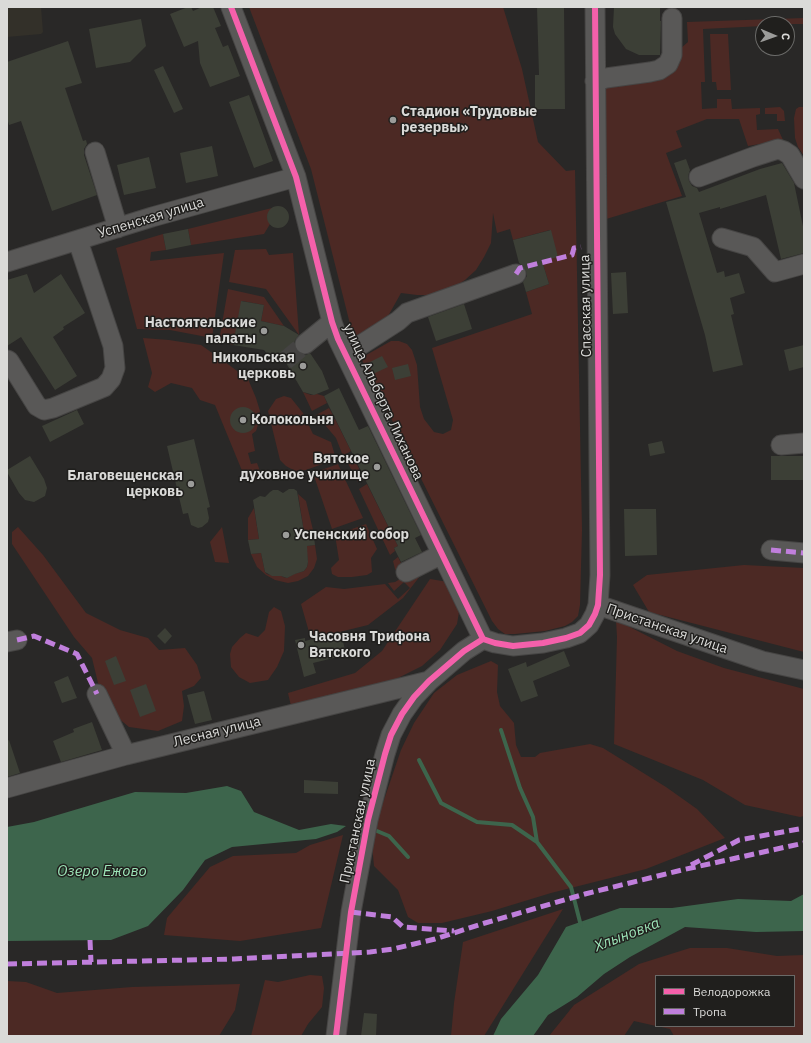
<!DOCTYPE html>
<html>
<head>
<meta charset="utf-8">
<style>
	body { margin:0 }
	#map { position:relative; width:811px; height:1043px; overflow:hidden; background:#292827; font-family:"IBM Plex Sans",sans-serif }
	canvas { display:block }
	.frame { position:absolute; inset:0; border:8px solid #dadad8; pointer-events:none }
	.legend { position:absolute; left:655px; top:975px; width:140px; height:52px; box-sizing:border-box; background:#201f1d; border:1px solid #6a6a68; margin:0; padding:5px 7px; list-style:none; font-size:12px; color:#dadad8 }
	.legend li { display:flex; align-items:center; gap:8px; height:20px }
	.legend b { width:20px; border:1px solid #6a6a68 }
	.north { position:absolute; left:755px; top:16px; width:40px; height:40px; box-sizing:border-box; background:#201f1d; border:1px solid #6a6a68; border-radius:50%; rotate:92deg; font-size:11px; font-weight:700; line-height:16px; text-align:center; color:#dadad8 }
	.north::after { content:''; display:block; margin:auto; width:14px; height:18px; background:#9c9c9a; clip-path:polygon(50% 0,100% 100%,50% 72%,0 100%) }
</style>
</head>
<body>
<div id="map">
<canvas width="811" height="1043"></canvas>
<div class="frame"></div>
<ul class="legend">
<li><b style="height:5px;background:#f560ab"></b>Велодорожка</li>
<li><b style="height:5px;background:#c07fdc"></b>Тропа</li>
</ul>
<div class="north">С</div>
</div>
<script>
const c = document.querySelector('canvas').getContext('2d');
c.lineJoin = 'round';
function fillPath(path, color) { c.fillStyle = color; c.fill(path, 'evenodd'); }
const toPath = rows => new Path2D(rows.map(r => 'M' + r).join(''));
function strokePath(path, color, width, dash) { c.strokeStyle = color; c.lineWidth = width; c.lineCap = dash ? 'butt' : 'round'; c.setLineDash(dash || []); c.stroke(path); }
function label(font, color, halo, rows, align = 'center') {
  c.font = font + ' "IBM Plex Sans",sans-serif'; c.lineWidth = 3; c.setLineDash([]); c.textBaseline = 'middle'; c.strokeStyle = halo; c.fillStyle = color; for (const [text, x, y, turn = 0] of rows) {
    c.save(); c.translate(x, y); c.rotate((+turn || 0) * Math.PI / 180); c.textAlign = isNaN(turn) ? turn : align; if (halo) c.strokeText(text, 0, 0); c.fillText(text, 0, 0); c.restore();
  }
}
fillPath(toPath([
	[7,7,41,7,43,32,41,34,7,37]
]), '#333029');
fillPath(toPath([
	[249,7,503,7,522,69,538,142,566,171,575,170,582,530,580,605,578,616,572,622,565,626,545,631,515,634,505,634,498,629,492,621,361,358,391,341,399,341,407,344,412,350,417,365,420,407,424,419,434,432,443,434,451,430,453,420,432,348,532,314,526,292,549,284,542,261,550,230,513,240,510,229,497,233,493,213,491,243,484,257,476,270,465,280,453,288,433,295,417,295,401,293,387,318,365,335,353,336,311,169],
	[804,18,804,24,763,24,763,26,703,29,705,82,701,82,702,109,717,108,717,99,731,99,732,109,760,108,760,114,756,115,757,130,778,129,783,140,748,146,739,119,707,119,676,131,682,147,666,153,682,196,603,220,603,85,657,75,681,48,688,42,687,22],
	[710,34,728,34,731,90,717,90,716,82,712,82],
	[780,107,784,111,785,121,777,121,777,114,765,114,765,108],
	[799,107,804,107,804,156,798,147,795,138,794,118,796,109],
	[272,208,267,217,270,224,264,234,191,245,188,229],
	[163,234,166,250,151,252,150,261,224,253,212,338,170,330,137,329,116,248],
	[266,249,269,255,293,253,299,335,266,289,229,282,235,250],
	[228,289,264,297,284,326,261,321,264,305,242,301,233,345,219,341],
	[143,338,169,340,201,345,225,362,248,379,256,398,260,411,258,425,256,431,252,434,255,451,248,453,251,464,257,463,260,471,256,480,250,482,245,478,215,405,200,400,192,388,171,383,155,392,148,387,152,373],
	[303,392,311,395,317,394,324,396,327,403,312,411],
	[284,396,291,398,303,413,313,434,331,442,336,459,306,470,295,471,286,466,280,460,268,411,276,399],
	[329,408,333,415,321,421,316,415],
	[335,419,351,451,343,456,336,438,325,425],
	[353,456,364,479,358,482,346,460],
	[338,464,363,518,332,529,313,473],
	[367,484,398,546,394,548,395,551,390,555,359,489],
	[298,494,306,501,313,530,304,532],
	[254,508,259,539,248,540,248,518],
	[366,524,377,549,371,558,372,572,367,575,352,577,338,577,332,574,331,568,339,560,335,535],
	[18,527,43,555,86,613,120,630,148,638,159,650,185,648,197,665,201,678,194,686,182,691,184,706,182,721,158,731,129,727,112,713,98,683,92,658,74,637,12,544,12,532],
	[222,527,229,563,215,562,210,542],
	[315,545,317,559,314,568,308,576,298,581,288,583,275,580,266,575,257,567,251,554,261,553,265,572,267,574,275,576,278,573,283,577,287,578,294,574,304,571,307,567,308,562,306,546],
	[398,557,403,567,427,567,403,598,368,625,311,639,301,604,326,587,344,589,385,584,398,599,410,588,404,582,394,591,388,583,395,582,407,575,398,573,395,569,393,561],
	[744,565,804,568,804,652,649,612,633,585,647,575],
	[430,579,448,582,460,606,457,624,440,650,422,666,390,682,291,706,288,693,355,673,382,651],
	[274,607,281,611,285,626,284,651,277,667,268,680,250,683,239,677,231,667,230,654,232,647,240,638,246,633,258,637,265,630,269,612],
	[616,620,677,651,724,668,804,689,804,816,800,817,745,805,703,780,614,744,617,637],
	[491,661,498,665,497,692,500,706,514,723,516,745,521,757,535,757,540,753,590,744,603,748,666,787,697,809,725,838,646,869,551,893,492,911,442,923,418,923,408,917,398,890,374,866,372,845,373,832,401,750,414,723,434,693,457,675],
	[343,835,321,928,240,941,164,935,167,918,210,867,233,856,296,853,310,845],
	[563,909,484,1036,451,1036,454,1003,463,942],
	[690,948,727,948,777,956,804,955,804,1036,674,1036,670,1029,657,1026,794,1026,794,976,656,976,656,1026,634,1021,624,1036,549,1036,574,1005,639,964],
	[310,975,322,976,324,988,322,1007,308,1024,301,1036,251,1036,265,980,278,982],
	[7,981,26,982,57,993,132,987,240,984,235,1010,219,1036,7,1036]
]), '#4c2924');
fillPath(toPath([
	[227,786,241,791,254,812,299,830,331,824,346,826,337,832,316,839,232,847,205,860,183,890,148,926,111,940,7,941,7,827,34,822,135,792,186,793],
	[804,894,804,931,756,932,685,927,630,957,604,974,577,997,548,1015,533,1036,493,1036,501,1019,538,975,566,927,620,908,672,908,738,899,791,901]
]), '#3d654c');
strokePath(toPath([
	[501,730,520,788,533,817,537,842],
	[419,760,441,803,477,822,512,825,537,842,571,887,581,926],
	[377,831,389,836,408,857]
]), '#3d654c', 4);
fillPath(toPath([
	[188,7,191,7,193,11,202,7,213,7,221,26,215,28,223,47,228,45,240,76,210,87,200,63,198,41,184,47,170,14],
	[537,7,564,7,565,109,535,109,535,75,539,75],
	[614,7,660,7,660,21,661,21,660,55,639,55,626,49,615,34,613,27],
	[141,19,146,46,130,62,96,68,89,29],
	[68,41,82,83,65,88,83,141,86,140,87,144,84,149,84,155,97,195,52,211,21,121,9,125,7,118,7,62],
	[163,66,183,109,174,113,154,70],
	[249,95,273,161,254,168,229,102],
	[212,146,218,176,186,183,180,153],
	[149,157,156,188,124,195,117,165],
	[686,159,690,170,688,176,689,181,692,186,697,188,699,192,760,169,782,163,794,183,804,231,804,253,781,259,766,195,720,209,720,207,699,213,717,273,724,271,725,277,739,273,745,293,730,298,734,314,731,315,743,365,713,372,705,335,666,202,686,197,674,163],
	'267 217a11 11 0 1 1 22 0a11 11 0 1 1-22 0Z',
	[188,229,191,245,166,250,163,234],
	[551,230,558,257,542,261,549,284,526,292,523,282,527,276,526,271,523,266,519,263,513,240],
	[626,272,628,313,613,314,611,273],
	[27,274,34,293,61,274,85,313,63,327,64,329,53,337,77,376,55,390,21,337,7,346,7,280],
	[241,301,264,305,261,321,284,326,299,335,295,340,294,346,296,351,301,354,306,355,310,353,322,371,329,389,314,395,303,392,282,356,273,357,269,356,264,350,233,345],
	[464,304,472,329,436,341,428,317],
	[804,345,804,367,789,371,784,350],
	[382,356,388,367,373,374,368,363],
	[408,364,411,376,395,380,392,368],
	[339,388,359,430,368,426,421,535,415,538,422,552,401,562,394,548,398,546,324,396],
	'230 420a13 13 0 1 1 26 0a13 13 0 1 1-26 0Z',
	[77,410,84,424,50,442,42,426],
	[194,439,210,507,207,508,209,518,208,522,202,527,198,528,191,525,188,513,183,514,167,446],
	[662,441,665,453,650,456,648,444],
	[30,456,44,479,47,488,45,496,34,502,25,500,19,493,7,472,7,470],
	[771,456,804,456,804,480,771,480],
	[289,489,294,489,297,491,304,532,313,530,315,545,307,546,308,562,307,567,304,571,295,574,287,578,281,576,272,576,265,572,261,553,251,554,248,540,259,539,253,500,260,496,265,497,270,492,273,490,278,490,283,493],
	[624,509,656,509,657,555,625,556],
	[165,628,172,636,165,644,157,636],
	[341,632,346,655,313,663,316,673,304,677,295,640,305,638,305,641],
	[564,651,570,666,533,681,538,696,521,702,508,669,526,662,527,667],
	[116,656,126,681,114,685,105,661],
	[68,676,77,698,62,703,54,682],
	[146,684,156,711,140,717,130,690],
	[204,691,212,720,195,724,187,695],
	[92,722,102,750,61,762,53,741,74,732,73,729],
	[9,740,20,773,7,777,7,741],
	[304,780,338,782,338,794,304,793],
	[364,1013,377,1014,376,1036,361,1036]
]), '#3c3f36');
strokePath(toPath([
	[285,361,305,344]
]), '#444342', 19, [19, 10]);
const minor = toPath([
	[231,7,296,177,332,322,338,339,483,639],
	[595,81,606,78,650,72,659,70,668,64,672,55,672,18],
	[95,152,118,228],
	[699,177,753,157,778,149,784,151,790,155,804,179],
	[722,238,753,247,775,272,804,264],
	[7,262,152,217,296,177],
	[305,344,332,322],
	[345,353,356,348,398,321,407,313,516,274],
	[7,360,9,361,37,406,44,410,53,408,104,387,111,379,115,368,113,346,78,241],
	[781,445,804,443],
	[771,550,804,553],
	[406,572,442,554],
	[598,605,762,661,804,670],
	[7,642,17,640],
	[97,694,126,755],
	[7,788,126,755,429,681],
	[336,1036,351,912,368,820,385,754,391,735,402,714,414,697,429,681,464,651,483,639,495,643,513,646,543,643,566,638,580,633,589,625,595,614,598,605,600,575,595,7]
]);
strokePath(minor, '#464544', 21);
strokePath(minor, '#595857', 19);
strokePath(toPath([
	[516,274,520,268,572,255,574,248,581,247],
	[771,550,804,553],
	[17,640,34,636,77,654,97,694],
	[691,865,739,840,804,828],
	[351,912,392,917,403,927,454,931],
	[90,940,91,962],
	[7,964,234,959,370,952,393,949,435,939,485,923,585,894,682,870,804,843]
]), '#c07fdc', 5, [10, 5]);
strokePath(toPath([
	[231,7,296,177,332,322,338,339,483,639],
	[336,1036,351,912,368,820,385,754,391,735,402,714,414,697,429,681,464,651,483,639,495,643,513,646,543,643,566,638,580,633,589,625,595,614,598,605,600,575,595,7]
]), '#f560ab', 6);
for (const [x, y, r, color] of [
	[393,120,4,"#9c9c9a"],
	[264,331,4,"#9c9c9a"],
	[303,366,4,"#9c9c9a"],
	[243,420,4,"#9c9c9a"],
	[377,467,4,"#9c9c9a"],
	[191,484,4,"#9c9c9a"],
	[286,535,4,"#9c9c9a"],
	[301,645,4,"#9c9c9a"]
]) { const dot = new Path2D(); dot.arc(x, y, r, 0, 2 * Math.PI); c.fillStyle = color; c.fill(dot); strokePath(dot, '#201f1d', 1.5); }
label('bold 14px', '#dadad8', '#201f1d', [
	["Стадион «Трудовые",401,112],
	["резервы»",401,128],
	["Настоятельские",256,323,"right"],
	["палаты",256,339,"right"],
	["Никольская",295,358,"right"],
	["церковь",295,374,"right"],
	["Колокольня",251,420],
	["Вятское",369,459,"right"],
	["духовное училище",369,475,"right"],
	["Благовещенская",183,476,"right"],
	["церковь",183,492,"right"],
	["Успенский собор",294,535],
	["Часовня Трифона",309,637],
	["Вятского",309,653]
], 'left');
label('14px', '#dadad8', '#201f1d', [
	["Успенская улица",151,218,-17],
	["Спасская улица",586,306,-91],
	["улица Альберта Лиханова",383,402,65],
	["Пристанская улица",667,629,19],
	["Лесная улица",217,732,-14],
	["Пристанская улица",358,821,-78]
]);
label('italic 15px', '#9de5b8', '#201f1d', [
	["Озеро Ежово",102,872],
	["Хлыновка",627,935,-21]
]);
</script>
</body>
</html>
